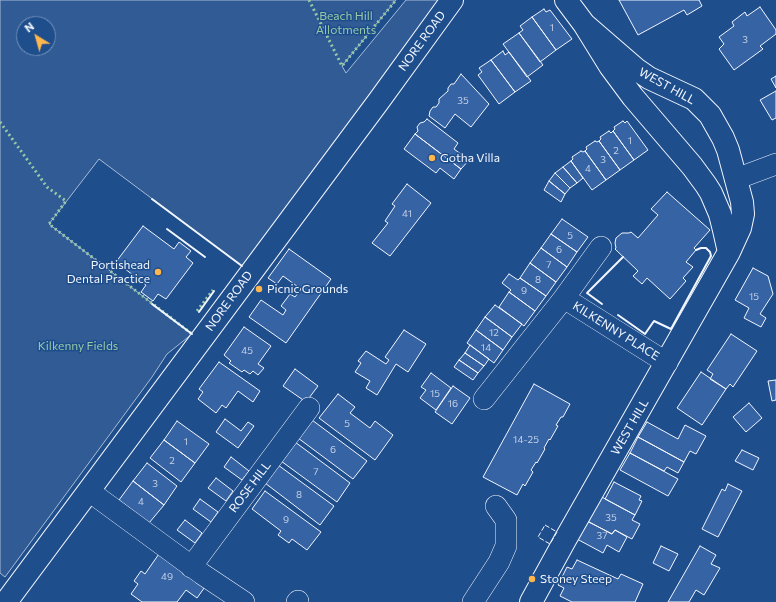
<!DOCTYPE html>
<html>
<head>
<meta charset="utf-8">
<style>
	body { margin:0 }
	#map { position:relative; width:776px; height:602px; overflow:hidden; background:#1f4e8c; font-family:Commissioner,sans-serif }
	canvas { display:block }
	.north { position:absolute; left:16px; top:16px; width:40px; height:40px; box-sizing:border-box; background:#1f4e8c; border:1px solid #7391ba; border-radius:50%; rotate:323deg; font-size:11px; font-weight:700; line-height:16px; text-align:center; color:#f2f6ff }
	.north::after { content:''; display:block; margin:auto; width:14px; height:18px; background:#ffb74d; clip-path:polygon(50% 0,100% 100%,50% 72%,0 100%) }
</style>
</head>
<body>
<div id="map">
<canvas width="776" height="602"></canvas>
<div class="north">N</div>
</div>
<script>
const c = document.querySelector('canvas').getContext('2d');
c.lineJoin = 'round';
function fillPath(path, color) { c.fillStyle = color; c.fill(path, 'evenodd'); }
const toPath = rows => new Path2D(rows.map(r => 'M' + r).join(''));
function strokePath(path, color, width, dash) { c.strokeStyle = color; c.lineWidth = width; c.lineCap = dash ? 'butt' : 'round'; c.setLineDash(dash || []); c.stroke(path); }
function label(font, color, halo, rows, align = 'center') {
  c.font = font + ' Commissioner,sans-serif'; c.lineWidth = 3; c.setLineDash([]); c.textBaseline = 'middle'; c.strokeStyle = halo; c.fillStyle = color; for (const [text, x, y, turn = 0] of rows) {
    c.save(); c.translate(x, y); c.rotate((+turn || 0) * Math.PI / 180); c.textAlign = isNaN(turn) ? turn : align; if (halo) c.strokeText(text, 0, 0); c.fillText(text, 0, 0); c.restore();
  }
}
const green = toPath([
	[0,0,396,0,342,66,346,73,406,0,440,0,242,266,99,159,49,224,192,334,167,354,152,377,5,577,0,573,0,0],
	[24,24,48,24,48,48,24,48,24,24]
]);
fillPath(green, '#305b95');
strokePath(green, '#a8bbd7', 1);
const building = toPath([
	[619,0,699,0,702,6,687,15,684,10,638,35,619,0],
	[760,7,776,30,776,34,760,46,763,49,734,70,719,49,724,44,719,37,734,26,732,22,745,12,747,16,760,7],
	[544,9,546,12,550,10,572,39,556,50,532,17,544,9],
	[532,17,556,50,540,62,519,33,523,30,520,26,532,17],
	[519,33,543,65,527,77,503,44,519,33],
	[503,51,505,55,509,52,531,81,515,92,491,60,503,51],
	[491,60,515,92,499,104,478,75,482,72,479,68,491,60],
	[461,74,489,104,471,127,455,114,445,128,429,116,430,111,433,107,436,107,439,103,439,99,448,91,448,88,451,84,454,84,461,74],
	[776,76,776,88,771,79,776,76],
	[776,91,776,118,772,120,760,100,776,91],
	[427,119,458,143,454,149,469,160,461,169,415,134,418,131,417,127,420,123,424,122,427,119],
	[623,121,625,123,627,121,648,150,634,160,613,131,615,129,614,127,623,121],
	[609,131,611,133,613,131,634,160,620,170,599,141,601,139,600,137,609,131],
	[415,134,461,169,454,179,440,168,436,173,404,149,415,134],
	[595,141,597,142,599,141,620,170,606,180,585,151,587,149,586,147,595,141],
	[581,151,583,152,585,151,606,180,592,190,571,161,573,159,572,157,581,151],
	[571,161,583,178,577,183,563,167,571,161],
	[563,167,577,183,570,188,555,173,563,167],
	[555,173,570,188,565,194,549,181,555,173],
	[549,181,565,194,561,202,544,190,549,181],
	[407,184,431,203,390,256,372,243,388,223,385,221,395,206,392,204,407,184],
	[667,192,710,230,694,248,696,250,686,262,693,267,683,278,686,281,670,299,647,278,642,284,633,276,638,271,615,249,616,248,615,243,616,238,622,233,629,233,631,232,638,238,658,215,651,209,667,192],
	[562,219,588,237,577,252,551,234,562,219],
	[143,226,174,249,179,242,191,251,186,257,193,263,166,299,158,294,153,301,141,292,146,285,116,262,143,226],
	[551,234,577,252,567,267,541,248,551,234],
	[541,248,567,267,556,282,530,263,541,248],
	[289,249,331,279,286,343,249,317,261,300,283,315,286,310,281,306,290,294,295,297,301,289,283,276,277,284,268,278,289,249],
	[530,263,556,282,546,296,520,278,530,263],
	[753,268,768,276,773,294,760,314,766,318,761,327,744,318,749,308,735,300,753,268],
	[509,274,518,280,520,278,546,296,535,311,509,292,511,290,502,283,509,274],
	[509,292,535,311,524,326,499,307,509,292],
	[495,305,522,324,512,337,485,317,495,305],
	[485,317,512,337,503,350,476,330,485,317],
	[244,327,271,346,258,364,264,368,258,375,253,371,250,374,244,370,242,372,229,363,231,361,224,355,244,327],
	[404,330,426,344,408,372,396,364,377,395,366,388,370,381,355,372,361,363,358,361,366,351,386,364,389,360,385,357,404,330],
	[476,330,503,350,494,363,467,343,476,330],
	[731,334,757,351,733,387,730,384,726,389,710,379,713,374,707,370,731,334],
	[470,345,489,359,484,366,465,353,470,345],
	[465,353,484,366,478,373,459,360,465,353],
	[459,360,478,373,473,380,454,367,459,360],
	[219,362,260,391,253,402,238,391,226,408,222,405,216,413,198,399,203,392,199,389,219,362],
	[295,369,318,386,306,402,283,386,295,369],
	[701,372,726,389,702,425,677,408,701,372],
	[431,373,451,388,436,410,420,398,426,390,421,387,431,373],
	[776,380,776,400,772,401,768,381,776,380],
	[534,384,570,404,563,417,561,417,556,425,558,426,550,440,549,439,544,448,545,449,537,463,536,462,531,470,533,472,525,486,523,484,517,495,483,477,534,384],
	[453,386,470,398,452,424,435,412,453,386],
	[338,394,355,407,350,413,370,428,375,421,393,435,375,460,319,418,338,394],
	[749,403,762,418,746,432,733,417,749,403],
	[225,419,241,431,248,422,254,426,238,448,216,432,225,419],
	[312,420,367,461,353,479,298,438,312,420],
	[177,421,209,444,195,463,164,440,177,421],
	[647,422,678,439,685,425,706,436,696,454,690,451,684,462,638,437,647,422],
	[638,437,684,462,678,473,667,467,664,471,630,453,638,437],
	[164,440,195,463,181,482,150,458,164,440],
	[295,442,350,483,337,502,281,461,295,442],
	[742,450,759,458,753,470,735,461,742,450],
	[630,453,678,479,668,496,620,470,630,453],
	[231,457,249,471,242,480,224,467,231,457],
	[147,463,177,486,164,505,133,481,147,463],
	[278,465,334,506,320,525,265,483,278,465],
	[216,478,233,491,226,501,208,488,216,478],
	[133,481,164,505,149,523,119,500,133,481],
	[614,482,641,496,639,500,642,501,635,515,605,499,614,482],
	[728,484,742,491,718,537,702,529,722,489,725,491,728,484],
	[265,491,321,532,307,550,292,539,289,543,278,535,281,531,252,509,265,491],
	[600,496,635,515,632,520,640,524,632,539,615,530,612,534,587,521,600,496],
	[200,499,218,512,211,522,193,509,200,499],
	[185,520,202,533,195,543,177,530,185,520],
	[587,521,612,534,615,530,627,537,619,552,607,545,603,553,577,539,587,521],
	[661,546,678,554,669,571,653,563,661,546],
	[700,546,716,555,711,564,720,568,704,595,696,590,689,602,668,602,700,546],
	[161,551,207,584,197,598,186,590,177,602,142,602,131,594,138,584,134,581,141,571,145,574,161,551],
	[577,560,618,579,621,574,643,584,635,602,572,602,560,596,564,588,558,585,567,567,572,569,577,560]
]);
fillPath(building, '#3563a3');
strokePath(building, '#f2f6ff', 1);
const minor = toPath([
	[736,179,776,164],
	[564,298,667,363],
	[484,399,564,298,601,247],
	[89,491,202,574,244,602],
	[191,567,309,408],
	[297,602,298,601],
	[473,602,499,562,506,546,506,520,496,506]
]);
const tertiary = toPath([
	[566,0,584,24,610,66,633,97,692,166,706,185,711,193,720,214,724,230,729,252],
	[6,602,378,102,452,0],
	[531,602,565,540,729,252,740,228,743,214,742,202,728,150,723,138,710,115,694,99,649,78,636,69,584,24]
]);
strokePath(minor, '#f2f6ff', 22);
strokePath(tertiary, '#f2f6ff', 24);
strokePath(minor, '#1f4e8c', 21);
strokePath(tertiary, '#1f4e8c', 22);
strokePath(toPath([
	[309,0,342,66,396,0],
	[0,122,47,187,66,201,49,224,192,334],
	[197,311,213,290]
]), '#97c8a6', 3, [2, 3]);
strokePath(toPath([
	[545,525,557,532,550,544,538,537,545,525]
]), '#f2f6ff', 1, [5, 2]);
strokePath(toPath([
	[152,199,242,266],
	[167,229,205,257],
	[152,304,192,334],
	[602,304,587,293,623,257],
	[199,312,214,291],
	[618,315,645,334,654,321,671,329,711,256,710,252,706,248,701,248,696,250]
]), '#f2f6ff', 2);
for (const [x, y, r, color] of [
	[432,158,4,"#ffb74d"],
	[158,272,4,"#ffb74d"],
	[259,289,4,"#ffb74d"],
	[532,579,4,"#ffb74d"]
]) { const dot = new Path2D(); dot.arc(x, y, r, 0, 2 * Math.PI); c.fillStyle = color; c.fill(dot); strokePath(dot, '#1f4e8c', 1.5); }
label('10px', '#c3d1e8', null, [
	["1",552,28],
	["3",745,40],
	["35",463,101],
	["1",630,141],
	["2",616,151],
	["3",603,160],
	["4",588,169],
	["41",407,214],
	["5",570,236],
	["6",559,250],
	["7",549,265],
	["8",538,280],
	["9",524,291],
	["15",754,297],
	["12",494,333],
	["14",486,348],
	["45",247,351],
	["15",435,394],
	["16",453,404],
	["5",347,424],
	["14-25",526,440],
	["1",186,442],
	["6",333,450],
	["2",172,461],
	["7",316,472],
	["3",155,484],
	["8",299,495],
	["4",141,502],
	["35",611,518],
	["9",286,520],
	["37",602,536],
	["49",167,577]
]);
label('12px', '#97c8a6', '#1f4e8c', [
	["Beach Hill",346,16],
	["Allotments",346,30],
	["Kilkenny Fields",78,346]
]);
label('12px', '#f2f6ff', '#1f4e8c', [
	["NORE ROAD",422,41,-54],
	["WEST HILL",667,86,29],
	["NORE ROAD",229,301,-54],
	["KILKENNY PLACE",616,331,32],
	["WEST HILL",630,427,-60],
	["ROSE HILL",250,487,-53]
]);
label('12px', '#f2f6ff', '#1f4e8c', [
	["Gotha Villa",440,158],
	["Portishead",150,265,"right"],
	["Dental Practice",150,279,"right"],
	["Picnic Grounds",267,289],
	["Stoney Steep",540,579]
], 'left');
</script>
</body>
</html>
